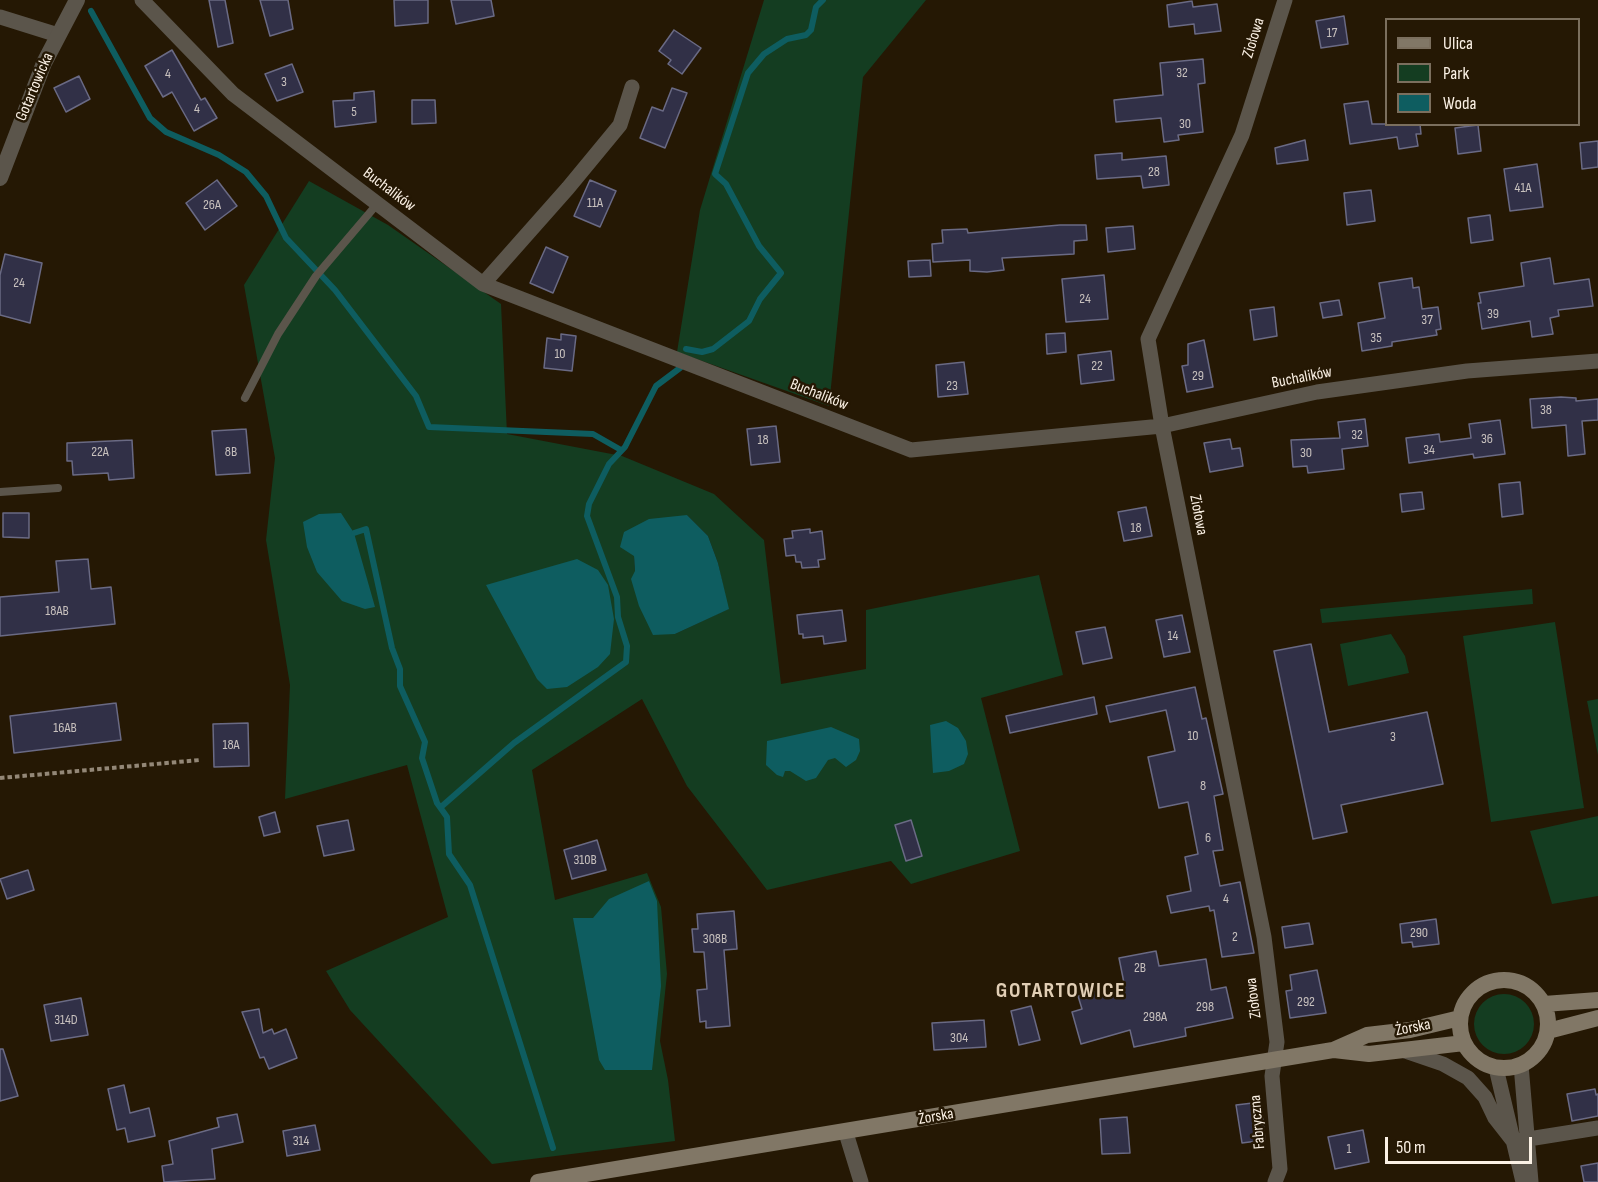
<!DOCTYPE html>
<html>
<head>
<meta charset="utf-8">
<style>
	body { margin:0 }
	#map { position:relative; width:1598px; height:1182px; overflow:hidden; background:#251804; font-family:"Sofia Sans Condensed",sans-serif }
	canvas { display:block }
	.legend { position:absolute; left:1385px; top:18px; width:195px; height:108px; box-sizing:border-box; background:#251804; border:2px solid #7b6f5e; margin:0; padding:8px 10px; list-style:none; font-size:18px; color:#fbf1e5 }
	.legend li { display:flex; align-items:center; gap:12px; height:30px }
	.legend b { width:30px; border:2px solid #7b6f5e }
	.scale { position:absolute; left:1385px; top:1137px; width:147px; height:27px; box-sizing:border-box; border:3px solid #fbf1e5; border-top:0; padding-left:8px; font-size:18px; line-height:21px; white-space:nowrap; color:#fbf1e5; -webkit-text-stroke:4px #251804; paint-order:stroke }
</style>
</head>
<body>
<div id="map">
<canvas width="1598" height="1182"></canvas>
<ul class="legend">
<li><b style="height:8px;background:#817766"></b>Ulica</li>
<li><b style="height:16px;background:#143d21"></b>Park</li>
<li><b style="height:16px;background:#0e5d60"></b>Woda</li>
</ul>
<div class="scale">50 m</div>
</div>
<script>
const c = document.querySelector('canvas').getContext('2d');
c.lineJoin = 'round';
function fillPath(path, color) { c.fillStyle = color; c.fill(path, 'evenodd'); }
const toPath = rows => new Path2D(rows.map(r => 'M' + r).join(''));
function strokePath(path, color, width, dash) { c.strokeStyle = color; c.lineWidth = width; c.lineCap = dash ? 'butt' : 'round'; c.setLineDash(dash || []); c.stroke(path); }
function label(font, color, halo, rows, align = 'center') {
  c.font = font + ' "Sofia Sans Condensed",sans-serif'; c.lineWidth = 5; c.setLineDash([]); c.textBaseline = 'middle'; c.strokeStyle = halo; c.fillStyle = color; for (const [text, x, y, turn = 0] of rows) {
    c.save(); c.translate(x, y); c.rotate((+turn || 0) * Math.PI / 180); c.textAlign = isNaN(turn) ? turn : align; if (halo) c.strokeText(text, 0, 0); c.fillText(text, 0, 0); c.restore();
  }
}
fillPath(toPath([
	[764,0,926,0,863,77,829,406,677,352,700,210],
	[309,181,388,225,501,304,507,434,622,456,714,494,764,540,781,684,866,669,866,610,1039,575,1063,675,981,698,1020,851,911,884,891,861,767,890,687,786,642,699,532,770,555,900,647,873,661,907,667,974,660,1041,668,1080,675,1141,492,1164,350,1010,326,971,448,917,407,765,285,799,290,685,266,540,275,458,244,285],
	[687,515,708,536,718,563,728,609,675,634,635,571,634,556],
	[1532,589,1533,604,1322,623,1320,609],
	[1555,622,1584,808,1491,822,1463,636],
	[1391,634,1405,656,1409,673,1348,686,1340,644],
	[1598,699,1598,755,1587,701],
	[1598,816,1598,896,1552,904,1530,831],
	'1474 1024a30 30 0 1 1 60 0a30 30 0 1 1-60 0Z'
]), '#143d21');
fillPath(toPath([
	[341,513,354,533,375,607,365,609,342,601,317,572,307,547,303,522,319,514],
	[687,515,708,536,718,563,729,609,675,634,653,635,639,606,631,579,635,571,634,556,620,547,624,532,649,519],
	[577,559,598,570,608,585,614,619,610,654,598,667,567,687,547,689,537,679,486,585],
	[946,721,958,728,966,741,968,754,964,764,949,771,933,773,930,725],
	[831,727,859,739,860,751,856,760,846,767,835,758,828,760,816,778,806,781,790,771,785,771,783,777,777,775,766,765,767,741],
	[649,881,657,901,661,986,652,1070,605,1070,599,1060,573,918,593,918,609,899]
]), '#0e5d60');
strokePath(toPath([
	[91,11,150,118,166,132,219,155,246,172,266,196,286,238,335,290,416,396,429,427,593,434,621,450],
	[686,349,702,352,713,349,749,321,760,299,781,273,759,246,726,184,715,174,748,73,764,54,787,39,806,35,811,30,816,7,823,0],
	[354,533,366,529,392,648,400,669,400,686,425,742,422,758,437,803,447,817,449,854,470,885,553,1148],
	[441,807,514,743,626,662,627,646,618,617,617,597,587,516,589,504,609,464,625,447,656,386,680,368]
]), '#0e5d60', 6);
const building = toPath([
	[209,0,225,0,233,43,218,47,209,0],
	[260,0,288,0,293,29,270,36,260,0],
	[394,0,428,0,428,23,395,26,394,0],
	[451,0,491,0,494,16,456,24,451,0],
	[1192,1,1193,7,1217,4,1221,31,1195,34,1194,24,1169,27,1167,5,1192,1],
	[1344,16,1348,44,1321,48,1316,21,1344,16],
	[674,30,701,48,682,74,668,64,671,60,659,51,674,30],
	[172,50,201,100,205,98,217,118,194,131,172,92,163,97,145,66,172,50],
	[1203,59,1205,83,1198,84,1203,132,1178,135,1179,140,1164,142,1161,118,1116,122,1114,100,1163,95,1160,63,1203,59],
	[292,64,303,92,277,101,265,74,292,64],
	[79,76,90,99,66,112,54,88,79,76],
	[672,88,687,93,665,148,640,138,652,107,663,111,672,88],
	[374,91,376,122,335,127,333,101,354,100,354,93,374,91],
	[412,100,435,100,436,123,412,124,412,100],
	[1368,101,1372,124,1420,124,1421,134,1416,134,1418,146,1399,149,1397,137,1350,144,1344,104,1368,101],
	[1478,125,1481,151,1458,154,1455,128,1478,125],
	[1305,140,1308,160,1277,164,1275,148,1305,140],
	[1598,141,1598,167,1582,169,1580,143,1598,141],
	[1122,153,1122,160,1166,156,1169,185,1143,188,1141,176,1097,179,1095,155,1122,153],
	[1537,164,1543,207,1510,211,1504,169,1537,164],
	[217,180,237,206,205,230,186,203,217,180],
	[590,180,616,191,600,227,574,216,590,180],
	[1371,190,1375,221,1347,225,1344,193,1371,190],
	[1490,215,1493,240,1471,243,1468,218,1490,215],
	[1060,225,1086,225,1087,240,1074,241,1074,254,1002,258,1004,270,987,272,970,271,970,260,933,262,932,244,943,243,942,230,967,229,968,233,1060,225],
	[1133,226,1135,249,1108,252,1106,228,1133,226],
	[546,247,568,257,553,293,530,283,546,247],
	[5,254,42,263,30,323,0,315,0,275,5,254],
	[1550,258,1554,284,1589,279,1593,306,1558,310,1559,316,1550,318,1553,334,1532,337,1530,321,1482,329,1478,303,1481,303,1479,293,1524,286,1521,263,1550,258],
	[930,260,931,276,909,277,908,261,930,260],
	[1104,275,1108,319,1066,322,1062,279,1104,275],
	[1412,278,1413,288,1419,287,1422,309,1438,307,1441,329,1436,330,1437,335,1392,342,1392,346,1362,351,1358,323,1385,318,1379,283,1412,278],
	[1339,300,1342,315,1323,318,1320,303,1339,300],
	[1274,307,1277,336,1254,340,1250,310,1274,307],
	[1065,333,1066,352,1047,354,1046,334,1065,333],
	[561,334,576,336,572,371,544,368,547,338,561,340,561,334],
	[1204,340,1213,387,1187,392,1182,366,1188,365,1188,344,1204,340],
	[1111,351,1114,380,1081,384,1078,355,1111,351],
	[964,362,968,394,938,397,936,365,964,362],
	[1561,397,1576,398,1576,401,1598,399,1598,420,1582,421,1585,454,1568,456,1566,425,1532,428,1530,399,1561,397],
	[1365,419,1368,446,1342,449,1344,469,1308,473,1307,466,1293,467,1291,440,1340,438,1338,422,1365,419],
	[1500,420,1505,454,1474,458,1473,454,1409,463,1406,438,1439,434,1440,442,1471,438,1469,424,1500,420],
	[776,426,780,462,751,465,747,429,776,426],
	[246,429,250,473,216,475,212,431,246,429],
	[1230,439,1232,449,1240,448,1243,466,1210,472,1204,443,1230,439],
	[132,440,134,478,109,480,108,473,73,475,72,461,67,461,67,443,132,440],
	[1520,482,1523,514,1502,517,1499,484,1520,482],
	[1422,492,1424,509,1402,512,1400,494,1422,492],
	[1146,507,1152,536,1124,541,1118,512,1146,507],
	[3,513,29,513,29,538,3,537,3,513],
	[810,529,810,533,822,531,825,559,818,560,819,567,802,568,801,562,796,562,795,555,786,556,784,539,793,538,792,531,810,529],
	[88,559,91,589,111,587,115,624,0,636,0,597,59,592,56,561,88,559],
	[842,610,846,641,824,644,823,636,803,638,803,634,799,634,797,615,842,610],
	[1182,615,1190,652,1164,657,1156,620,1182,615],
	[1105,627,1112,658,1083,664,1076,632,1105,627],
	[1311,644,1329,732,1427,712,1443,784,1341,805,1347,832,1313,839,1274,651,1311,644],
	[1195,687,1202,719,1206,718,1223,794,1214,796,1223,850,1213,851,1220,886,1240,882,1254,953,1222,957,1214,910,1210,911,1209,906,1171,913,1167,896,1191,891,1185,857,1198,854,1188,802,1159,808,1148,757,1175,751,1166,710,1110,722,1106,706,1195,687],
	[1094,697,1097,714,1010,733,1006,716,1094,697],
	[116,703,121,740,14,753,10,716,116,703],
	[248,723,249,766,214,767,213,724,248,723],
	[275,812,280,832,264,836,259,817,275,812],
	[348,820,354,850,324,856,317,826,348,820],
	[911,820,922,856,906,861,895,825,911,820],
	[597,840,606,870,572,879,564,850,597,840],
	[28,870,34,890,7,899,0,879,28,870],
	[734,911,737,949,724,950,730,1026,706,1028,706,1021,700,1022,697,990,707,989,704,952,694,952,692,929,698,929,697,914,734,911],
	[1436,919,1439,944,1413,947,1412,942,1402,943,1400,924,1436,919],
	[1309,923,1313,944,1285,948,1282,927,1309,923],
	[1156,951,1159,966,1206,959,1211,990,1226,987,1233,1018,1185,1028,1186,1036,1134,1047,1130,1030,1081,1044,1072,1012,1082,1009,1078,996,1124,983,1119,958,1156,951],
	[1317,970,1326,1013,1290,1018,1286,991,1292,990,1290,975,1317,970],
	[81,998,88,1035,51,1041,44,1005,81,998],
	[1031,1006,1040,1040,1019,1045,1011,1011,1031,1006],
	[259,1009,263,1033,272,1029,274,1034,286,1029,297,1058,269,1069,264,1057,260,1058,242,1012,259,1009],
	[984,1020,986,1047,934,1050,932,1023,984,1020],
	[0,1049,3,1049,18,1096,0,1101,0,1049],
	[124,1085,130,1113,149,1108,155,1136,128,1142,125,1128,117,1130,108,1089,124,1085],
	[1595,1089,1596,1095,1598,1094,1598,1116,1572,1121,1567,1094,1595,1089],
	[1261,1102,1265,1140,1242,1143,1236,1105,1261,1102],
	[237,1114,243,1142,212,1149,215,1179,164,1182,162,1166,173,1164,169,1141,219,1127,217,1118,237,1114],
	[1127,1117,1130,1153,1102,1154,1100,1119,1127,1117],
	[315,1125,320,1150,287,1156,283,1131,315,1125],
	[1363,1130,1369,1162,1335,1169,1328,1137,1363,1130],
	[1598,1163,1598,1182,1584,1182,1581,1166,1598,1163]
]);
fillPath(building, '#313047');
strokePath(building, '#6a6a84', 1.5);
strokePath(toPath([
	[0,778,200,760]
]), '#938777', 4, [4.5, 3]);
strokePath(toPath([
	[245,398,278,334,316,276,378,203],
	[0,492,58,488]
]), '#5b554b', 8);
strokePath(toPath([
	[142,0,233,94,483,284,911,450,1162,426,1317,392,1467,371,1598,361],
	[0,17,58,35],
	[483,284,568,188,620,125,632,87],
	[1402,1050,1443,1064,1468,1078,1485,1097,1495,1118,1513,1141],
	[1521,1065,1531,1182],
	[1496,1068,1523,1182],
	[846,1133,861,1182],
	[1516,1141,1598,1128],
	[1275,1182,1280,1169,1272,1076,1277,1042,1264,937,1162,426,1148,339,1242,135,1285,0]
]), '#5b554b', 15);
strokePath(toPath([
	[0,178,44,63,77,0]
]), '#5b554b', 16);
strokePath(toPath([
	'1460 1024a44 44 0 1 1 88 0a44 44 0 1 1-88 0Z',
	[1544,1004,1598,1000],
	[1548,1031,1598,1018],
	[1334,1050,1369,1054,1464,1043],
	[538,1182,1333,1050,1367,1035,1410,1030,1460,1018]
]), '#817766', 16);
label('14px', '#c8c1be', null, [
	["17",1332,33],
	["32",1182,73],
	["4",168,74],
	["3",284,82],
	["4",197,109],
	["5",354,112],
	["30",1185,124],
	["28",1154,172],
	["41A",1523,188],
	["11A",595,203],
	["26A",212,205],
	["24",19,283],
	["24",1085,299],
	["39",1493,314],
	["37",1427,320],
	["35",1376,338],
	["10",560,354],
	["22",1097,366],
	["29",1198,376],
	["23",952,386],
	["38",1546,410],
	["32",1357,435],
	["36",1487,439],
	["18",763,440],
	["34",1429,450],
	["22A",100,452],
	["8B",231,452],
	["30",1306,453],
	["18",1136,528],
	["18AB",57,611],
	["14",1173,636],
	["16AB",65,728],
	["10",1193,736],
	["3",1393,737],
	["18A",231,745],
	["8",1203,786],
	["6",1208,838],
	["310B",585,860],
	["4",1226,899],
	["290",1419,933],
	["2",1235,937],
	["308B",715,939],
	["2B",1140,968],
	["292",1306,1002],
	["298",1205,1007],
	["298A",1155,1017],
	["314D",66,1020],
	["304",959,1038],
	["314",301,1141],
	["1",1349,1149]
]);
label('16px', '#fbf1e5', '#251804', [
	["Ziołowa",1254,38,-73],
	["Gotartowicka",35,87,-67],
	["Buchalików",389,190,37],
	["Buchalików",1302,378,-11],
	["Buchalików",819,395,21],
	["Ziołowa",1198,515,79],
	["Ziołowa",1254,998,-97],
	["Żorska",1413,1028,-11],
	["Żorska",936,1117,-10],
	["Fabryczna",1258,1122,-95]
]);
c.letterSpacing = '1.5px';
label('bold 22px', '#e1ceb5', '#251804', [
	["GOTARTOWICE",1061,991]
]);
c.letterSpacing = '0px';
</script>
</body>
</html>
